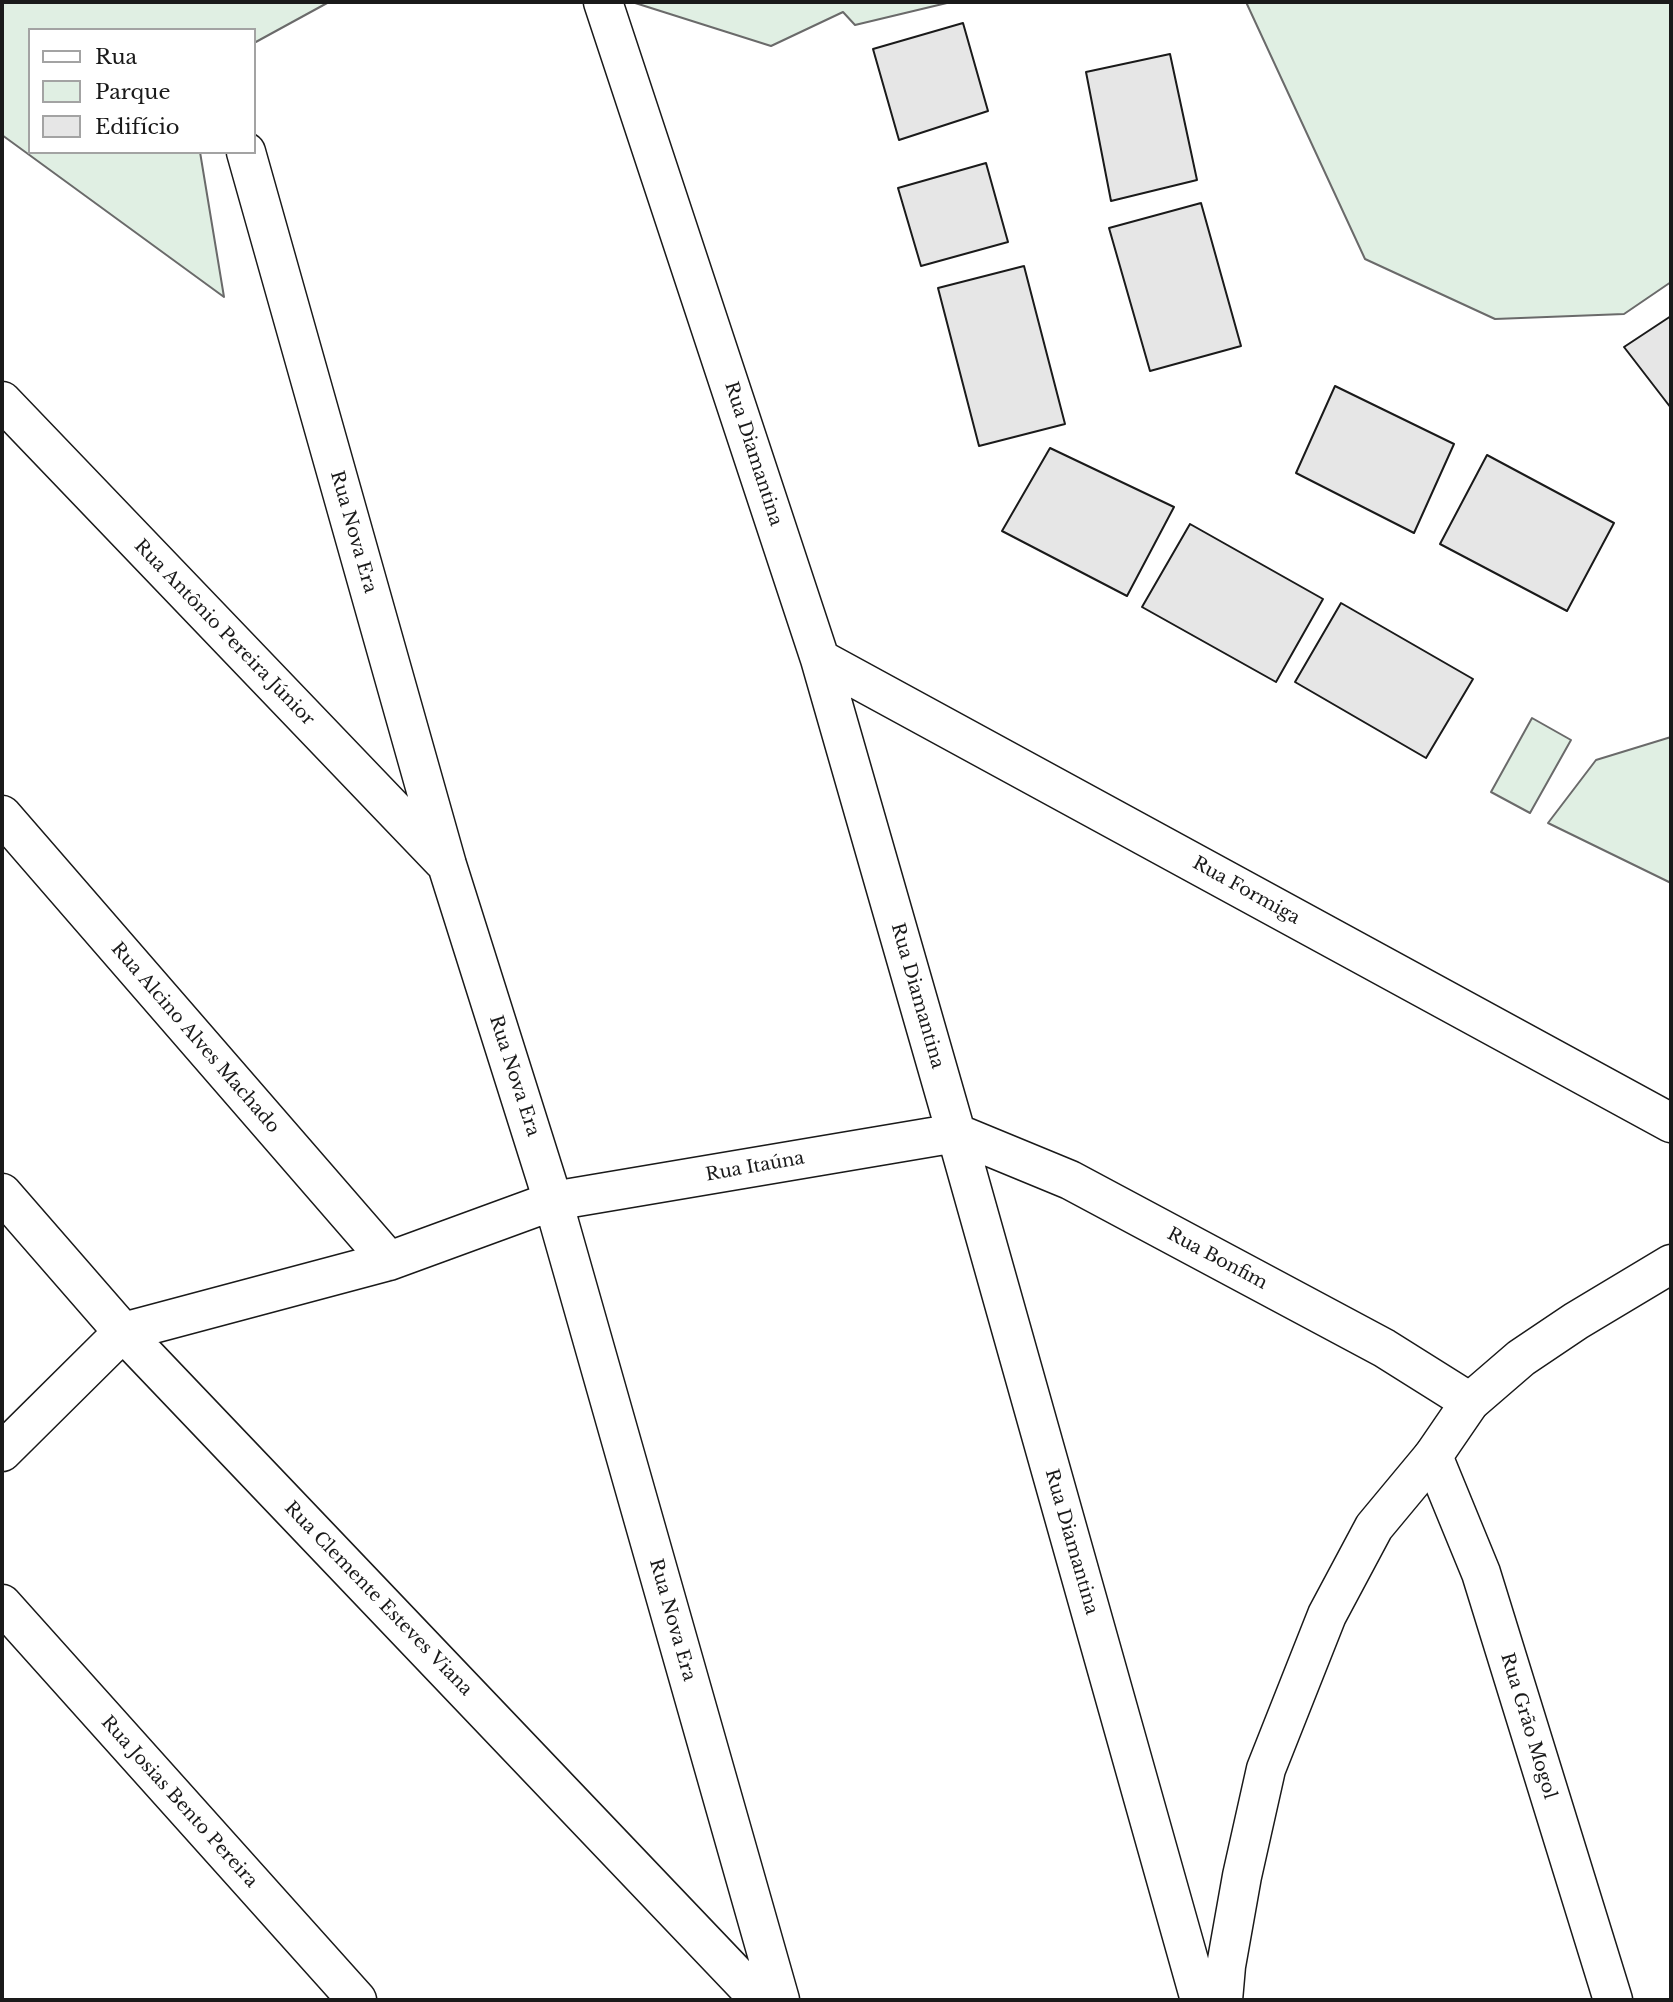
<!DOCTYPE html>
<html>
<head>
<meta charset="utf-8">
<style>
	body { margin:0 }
	#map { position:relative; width:1673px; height:2002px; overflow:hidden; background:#fff; font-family:"Libre Baskerville",serif }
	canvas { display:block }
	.frame { position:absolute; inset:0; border:4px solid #1a1a1a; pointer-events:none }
	.legend { position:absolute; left:28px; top:28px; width:228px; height:126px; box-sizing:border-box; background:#fff; border:2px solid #a3a3a3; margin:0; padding:9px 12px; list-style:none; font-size:21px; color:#1a1a1a }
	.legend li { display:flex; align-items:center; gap:14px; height:35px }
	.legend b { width:35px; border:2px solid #a3a3a3 }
</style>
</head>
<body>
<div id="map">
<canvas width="1673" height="2002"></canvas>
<div class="frame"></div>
<ul class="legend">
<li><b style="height:9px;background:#fff"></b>Rua</li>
<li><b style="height:19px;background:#e0efe3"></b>Parque</li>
<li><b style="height:19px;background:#e6e6e6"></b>Edifício</li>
</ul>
</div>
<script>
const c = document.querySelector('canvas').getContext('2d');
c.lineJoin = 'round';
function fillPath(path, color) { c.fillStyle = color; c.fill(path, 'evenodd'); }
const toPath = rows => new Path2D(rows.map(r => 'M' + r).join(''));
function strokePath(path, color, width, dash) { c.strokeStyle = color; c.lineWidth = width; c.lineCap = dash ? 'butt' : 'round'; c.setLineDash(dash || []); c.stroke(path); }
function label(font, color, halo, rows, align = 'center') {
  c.font = font + ' "Libre Baskerville",serif'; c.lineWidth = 5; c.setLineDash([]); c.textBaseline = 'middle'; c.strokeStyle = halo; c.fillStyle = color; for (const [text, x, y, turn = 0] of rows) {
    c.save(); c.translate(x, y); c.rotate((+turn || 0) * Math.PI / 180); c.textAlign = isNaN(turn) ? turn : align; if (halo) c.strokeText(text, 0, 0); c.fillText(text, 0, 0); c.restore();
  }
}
const green = toPath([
	[2,2,329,2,254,43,254,30,30,30,30,152,200,152,224,297,2,135,2,2],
	[632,2,951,2,855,25,843,12,771,46,632,2],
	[1246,2,1671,2,1671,282,1624,314,1495,319,1365,259,1246,2],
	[1532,718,1571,740,1530,813,1491,792,1532,718],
	[1671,737,1671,883,1548,823,1596,760,1671,737]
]);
fillPath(green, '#e0efe3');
strokePath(green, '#6a6a6a', 2);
const building = toPath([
	[963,23,988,111,899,140,873,49,963,23],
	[1170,54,1197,180,1111,201,1086,72,1170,54],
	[986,163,1008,242,921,266,898,188,986,163],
	[1201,203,1241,346,1150,371,1109,228,1201,203],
	[1024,266,1065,424,979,446,938,288,1024,266],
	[1671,316,1671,408,1624,347,1671,316],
	[1335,386,1454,444,1414,533,1296,473,1335,386],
	[1050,448,1174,507,1127,596,1002,531,1050,448],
	[1487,455,1614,523,1567,611,1440,544,1487,455],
	[1190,524,1323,599,1276,682,1142,607,1190,524],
	[1341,603,1473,679,1426,758,1295,682,1341,603]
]);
fillPath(building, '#e6e6e6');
strokePath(building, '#1a1a1a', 2);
const minor = toPath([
	[603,2,820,659,956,1133,1200,2000],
	[246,152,447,865,553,1201,780,2000],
	[2,401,443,861],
	[820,659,1671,1123],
	[2,815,389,1261],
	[2,1193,123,1332,760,2000],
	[2,1452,123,1332,389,1261,553,1201,956,1133,1070,1180,1384,1348,1470,1402],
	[1433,1456,1481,1573,1613,2000],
	[2,1604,357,2000]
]);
const major = toPath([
	[1223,2000,1226,1966,1242,1876,1266,1769,1327,1615,1374,1527,1433,1456,1470,1402,1521,1358,1576,1321,1671,1264]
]);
strokePath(minor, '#1a1a1a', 41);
strokePath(major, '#1a1a1a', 41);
strokePath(minor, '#fff', 38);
strokePath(major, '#fff', 38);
label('18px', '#1a1a1a', '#fff', [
	["Rua Diamantina",753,454,72],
	["Rua Nova Era",353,532,74],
	["Rua Antônio Pereira Júnior",224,633,46],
	["Rua Formiga",1246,891,29],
	["Rua Diamantina",917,996,74],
	["Rua Alcino Alves Machado",195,1038,49],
	["Rua Nova Era",514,1076,72],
	["Rua Itaúna",755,1167,-10],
	["Rua Bonfim",1217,1259,28],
	["Rua Diamantina",1071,1542,74],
	["Rua Clemente Esteves Viana",378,1599,46],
	["Rua Nova Era",672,1620,74],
	["Rua Grão Mogol",1528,1726,73],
	["Rua Josias Bento Pereira",179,1802,48]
]);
</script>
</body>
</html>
